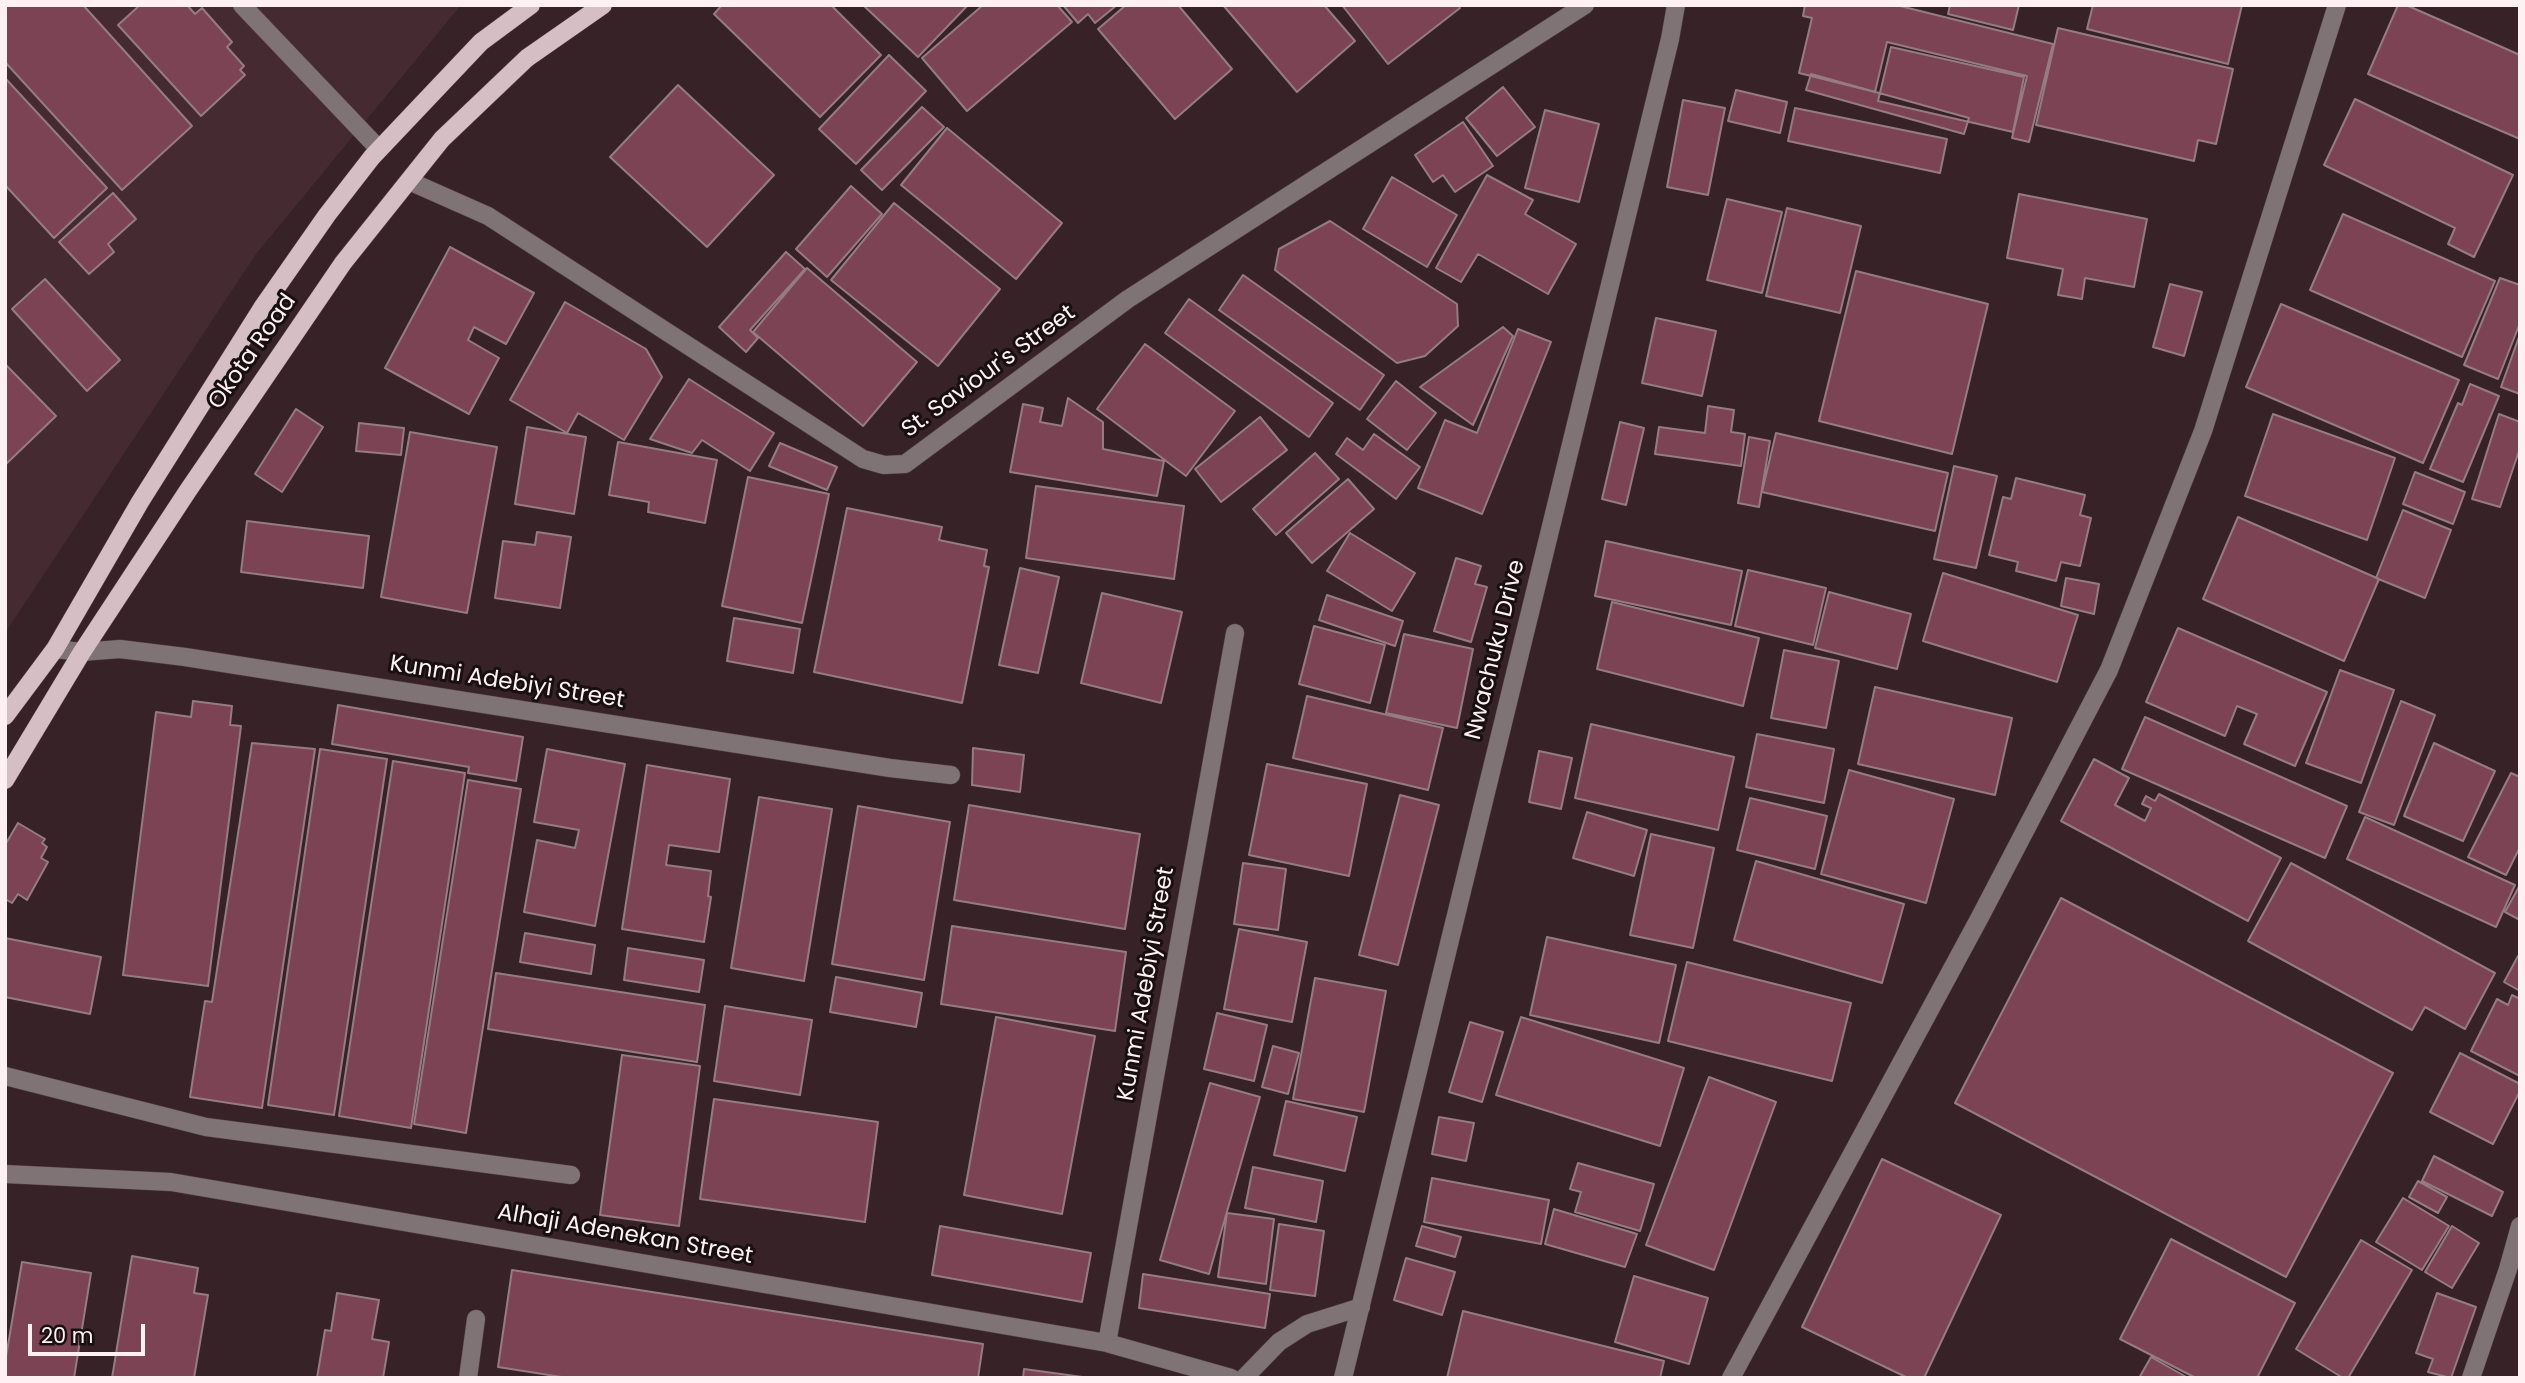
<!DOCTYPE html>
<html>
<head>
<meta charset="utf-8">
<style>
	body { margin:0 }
	#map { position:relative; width:2525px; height:1383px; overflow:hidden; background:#372228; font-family:Poppins,sans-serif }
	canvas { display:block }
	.frame { position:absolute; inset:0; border:7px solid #fff0f4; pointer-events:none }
	.scale { position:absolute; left:28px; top:1324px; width:117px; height:32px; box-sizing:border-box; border:4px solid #fff0f4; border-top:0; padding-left:9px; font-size:21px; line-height:24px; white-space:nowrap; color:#fff0f4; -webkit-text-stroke:5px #180f11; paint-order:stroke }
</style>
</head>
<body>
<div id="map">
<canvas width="2525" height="1383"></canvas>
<div class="frame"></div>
<div class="scale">20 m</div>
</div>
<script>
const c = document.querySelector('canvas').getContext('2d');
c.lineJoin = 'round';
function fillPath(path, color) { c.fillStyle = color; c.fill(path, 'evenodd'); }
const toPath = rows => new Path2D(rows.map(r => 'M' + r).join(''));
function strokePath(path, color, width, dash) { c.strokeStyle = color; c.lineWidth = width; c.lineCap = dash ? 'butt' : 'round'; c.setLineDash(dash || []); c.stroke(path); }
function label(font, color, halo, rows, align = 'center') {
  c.font = font + ' Poppins,sans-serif'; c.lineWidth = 6; c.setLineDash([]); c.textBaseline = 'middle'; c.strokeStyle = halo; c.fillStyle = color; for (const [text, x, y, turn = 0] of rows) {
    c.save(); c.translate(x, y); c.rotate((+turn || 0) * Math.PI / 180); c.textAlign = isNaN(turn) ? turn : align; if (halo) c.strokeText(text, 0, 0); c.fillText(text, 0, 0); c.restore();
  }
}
fillPath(toPath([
	[5,5,461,5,256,254,5,633]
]), '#452a32');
const building = toPath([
	[5,5,83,5,192,126,122,190,5,62,5,5],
	[140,5,187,5,195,14,202,8,232,42,227,47,244,66,240,70,245,75,201,116,118,25,140,5],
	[722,5,831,5,881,55,820,117,714,14,722,5],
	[863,5,968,5,918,57,863,5],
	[983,5,1057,5,1072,22,967,111,922,58,983,5],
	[1063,5,1117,5,1095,23,1088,14,1078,23,1063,5],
	[1126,5,1178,5,1232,69,1175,119,1098,29,1126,5],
	[1223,5,1324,5,1355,41,1297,92,1223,5],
	[1342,5,1458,5,1460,8,1388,64,1342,5],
	[1805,5,1896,5,2053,44,2029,142,2012,138,2027,76,1887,42,1875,92,1799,73,1812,18,1803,16,1805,5],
	[1950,5,2019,5,2013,30,1948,14,1950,5],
	[2093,5,2242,5,2228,64,2087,29,2093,5],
	[2398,5,2406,5,2520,55,2520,139,2368,74,2398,5],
	[2058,28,2233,69,2216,144,2198,140,2194,161,2036,125,2058,28],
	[1891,47,2024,77,2013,132,1878,101,1891,47],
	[889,55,926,91,856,164,819,129,889,55],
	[1811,74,1969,118,1964,134,1806,90,1811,74],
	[5,78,107,188,54,238,5,185,5,78],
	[678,85,774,175,707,247,610,157,678,85],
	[1503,87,1535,127,1497,156,1466,118,1503,87],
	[1736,90,1787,102,1780,133,1728,121,1736,90],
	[2355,99,2513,175,2474,257,2448,244,2455,228,2324,165,2355,99],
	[1683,100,1725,108,1708,195,1667,187,1683,100],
	[922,107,944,127,882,190,861,170,922,107],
	[1795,108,1947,139,1940,173,1788,141,1795,108],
	[1545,110,1599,124,1579,202,1525,188,1545,110],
	[1463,122,1493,166,1455,192,1443,175,1433,182,1415,155,1463,122],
	[947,128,1062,223,1016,279,901,185,947,128],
	[1487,175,1533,200,1525,214,1576,244,1548,294,1478,254,1461,282,1436,268,1487,175],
	[1392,177,1457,215,1427,267,1363,229,1392,177],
	[851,186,882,214,827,277,796,249,851,186],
	[113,193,136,219,108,244,114,252,89,274,59,242,113,193],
	[2019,194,2147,219,2134,287,2085,278,2082,299,2058,295,2063,269,2007,258,2019,194],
	[1727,199,1782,212,1762,293,1707,280,1727,199],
	[894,203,1000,289,938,366,831,280,894,203],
	[1787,208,1861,226,1840,313,1766,296,1787,208],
	[2343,214,2495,281,2462,357,2310,290,2343,214],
	[1330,221,1457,304,1458,326,1425,356,1397,363,1275,270,1279,249,1330,221],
	[450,247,534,293,506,344,474,327,468,340,499,358,469,414,385,368,450,247],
	[786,252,805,269,750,330,758,338,746,352,719,327,786,252],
	[807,268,917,362,863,426,753,332,807,268],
	[1856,271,1988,304,1952,454,1819,421,1856,271],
	[1243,275,1384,375,1360,410,1219,310,1243,275],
	[2500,278,2520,285,2520,323,2498,379,2464,365,2500,278],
	[45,279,120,360,87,391,12,309,45,279],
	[2170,284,2202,292,2184,356,2153,347,2170,284],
	[1189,299,1333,403,1309,437,1165,333,1189,299],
	[565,302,646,349,662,377,624,440,578,413,567,433,510,400,565,302],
	[2281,304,2459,380,2423,463,2246,387,2281,304],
	[1656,318,1716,331,1702,396,1642,383,1656,318],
	[1503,327,1513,336,1473,425,1420,387,1503,327],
	[1518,329,1551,342,1482,514,1418,488,1445,420,1477,433,1518,329],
	[2520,334,2520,394,2501,387,2520,334],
	[1145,344,1235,411,1186,476,1097,409,1145,344],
	[5,364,56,416,5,465,5,364],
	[689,379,774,433,750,471,702,440,692,453,650,439,689,379],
	[1396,381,1436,413,1407,450,1367,419,1396,381],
	[2470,384,2499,396,2463,482,2430,469,2458,403,2462,405,2470,384],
	[1068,398,1103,422,1103,449,1164,461,1157,496,1010,472,1023,404,1043,408,1040,422,1062,426,1068,398],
	[1708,406,1734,410,1731,432,1745,434,1741,466,1655,454,1659,427,1705,433,1708,406],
	[296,409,323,427,282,492,255,474,296,409],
	[2273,414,2395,458,2367,540,2245,496,2273,414],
	[2499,414,2520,422,2520,448,2500,507,2472,499,2499,414],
	[1260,417,1287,450,1221,502,1195,469,1260,417],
	[1620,422,1644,428,1626,505,1602,499,1620,422],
	[359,423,404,428,401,455,356,451,359,423],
	[527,427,586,437,574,514,515,504,527,427],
	[410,432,497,447,467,613,381,597,410,432],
	[1776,433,1948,473,1935,531,1762,492,1776,433],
	[1374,434,1420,467,1396,499,1336,454,1347,438,1363,450,1374,434],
	[1749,437,1770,441,1759,507,1738,503,1749,437],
	[618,442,717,460,705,523,648,512,649,502,609,495,618,442],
	[780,443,837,467,827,490,769,466,780,443],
	[1315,453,1339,479,1276,535,1253,509,1315,453],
	[1954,466,1997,476,1976,568,1934,559,1954,466],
	[2415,472,2465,492,2453,524,2403,504,2415,472],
	[748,477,829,494,802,623,722,606,748,477],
	[2016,478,2085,495,2080,515,2091,518,2080,566,2061,562,2056,581,2016,571,2018,562,1989,555,2003,497,2011,499,2016,478],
	[1348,479,1374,509,1312,563,1286,533,1348,479],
	[1036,486,1184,506,1174,579,1026,558,1036,486],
	[847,508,942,527,939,540,987,550,984,566,989,567,962,703,814,672,847,508],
	[2403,510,2451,530,2425,598,2376,578,2403,510],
	[2238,517,2379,579,2344,661,2203,599,2238,517],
	[247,521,369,536,363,588,241,572,247,521],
	[537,532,571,537,560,608,495,598,503,541,535,545,537,532],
	[1350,533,1415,573,1392,611,1327,571,1350,533],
	[1606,541,1742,571,1731,625,1595,596,1606,541],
	[1456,558,1481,566,1475,584,1487,587,1471,642,1434,631,1456,558],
	[1020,568,1059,577,1038,673,999,665,1020,568],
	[1748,570,1826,588,1813,645,1735,626,1748,570],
	[1943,573,2078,615,2057,682,1923,641,1943,573],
	[2066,578,2099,584,2094,614,2061,606,2066,578],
	[1829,592,1911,614,1897,669,1815,648,1829,592],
	[1102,593,1182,612,1161,703,1081,683,1102,593],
	[1327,595,1403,621,1395,646,1319,620,1327,595],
	[1612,602,1759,638,1743,706,1597,669,1612,602],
	[734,618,800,629,793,673,727,661,734,618],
	[1314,626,1385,645,1370,703,1299,684,1314,626],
	[2178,628,2327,692,2295,766,2244,744,2257,714,2237,706,2225,736,2146,702,2178,628],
	[1404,634,1473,649,1457,728,1386,713,1404,634],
	[1784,650,1839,661,1826,728,1771,718,1784,650],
	[2340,670,2394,690,2361,783,2306,763,2340,670],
	[1875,687,2012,718,1995,795,1858,764,1875,687],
	[1307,696,1443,728,1428,790,1293,758,1307,696],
	[193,701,232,706,230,725,241,726,208,986,123,975,156,712,191,717,193,701],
	[2401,701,2435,715,2394,825,2359,812,2401,701],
	[338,705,523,737,516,781,468,773,469,767,332,744,338,705],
	[2145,717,2347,806,2325,858,2122,769,2145,717],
	[1591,724,1734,757,1718,830,1575,798,1591,724],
	[1757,734,1834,749,1824,803,1746,787,1757,734],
	[252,743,315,749,262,1108,190,1097,205,1001,212,1002,252,743],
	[2434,743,2495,771,2463,841,2404,816,2434,743],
	[973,748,1024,755,1020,792,972,785,973,748],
	[320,749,387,759,334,1115,268,1105,320,749],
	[547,749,625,764,595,926,524,912,537,840,575,848,579,830,534,822,547,749],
	[1539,751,1572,758,1561,809,1529,802,1539,751],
	[2094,759,2129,778,2115,805,2145,821,2151,808,2142,804,2146,796,2155,801,2159,794,2281,858,2248,921,2061,821,2094,759],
	[393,761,465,773,411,1128,339,1116,393,761],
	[1267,764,1367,784,1349,876,1249,855,1267,764],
	[647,765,730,779,719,852,669,845,666,865,711,871,708,896,711,897,704,942,622,929,647,765],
	[1849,770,1954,799,1926,903,1821,874,1849,770],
	[2511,773,2520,777,2520,847,2506,875,2468,857,2511,773],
	[468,780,521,789,466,1133,414,1124,468,780],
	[1400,795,1439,805,1398,965,1359,955,1400,795],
	[759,797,832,809,804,981,731,968,759,797],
	[1750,798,1827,816,1815,869,1737,850,1750,798],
	[969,805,1140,834,1125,929,954,900,969,805],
	[858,806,950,822,924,980,832,964,858,806],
	[1587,812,1647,830,1634,876,1573,858,1587,812],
	[2365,817,2515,885,2496,927,2347,859,2365,817],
	[18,823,45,839,42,843,47,847,41,858,48,862,27,900,18,894,12,903,5,899,5,845,18,823],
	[1651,834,1714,848,1693,948,1630,935,1651,834],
	[1756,861,1904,904,1882,983,1734,940,1756,861],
	[1243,863,1286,869,1278,930,1234,924,1243,863],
	[2291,863,2495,973,2465,1029,2425,1007,2412,1030,2248,941,2291,863],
	[2520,885,2520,920,2505,912,2520,885],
	[2061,898,2393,1073,2286,1277,1955,1103,2061,898],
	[952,926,1126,952,1115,1031,941,1004,952,926],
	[1239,929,1307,942,1292,1022,1224,1009,1239,929],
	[525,933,595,945,591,974,520,962,525,933],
	[1547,937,1676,965,1659,1043,1530,1015,1547,937],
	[5,938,101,957,90,1014,5,997,5,938],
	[628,948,704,960,699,992,624,980,628,948],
	[2518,956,2520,957,2520,991,2504,982,2518,956],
	[1687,962,1851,1003,1832,1081,1668,1041,1687,962],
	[496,973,705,1005,697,1062,488,1029,496,973],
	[836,977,922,993,916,1027,830,1012,836,977],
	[1315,978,1386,991,1364,1112,1293,1099,1315,978],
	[2512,995,2520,999,2520,1076,2471,1051,2497,999,2508,1005,2512,995],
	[725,1006,812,1020,800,1095,714,1081,725,1006],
	[1217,1013,1267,1025,1254,1081,1204,1069,1217,1013],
	[996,1017,1095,1036,1062,1214,964,1195,996,1017],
	[1521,1017,1684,1068,1660,1146,1496,1095,1521,1017],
	[1470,1022,1503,1032,1482,1102,1449,1092,1470,1022],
	[1273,1046,1299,1053,1288,1094,1262,1087,1273,1046],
	[2460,1053,2520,1084,2520,1091,2493,1144,2430,1112,2460,1053],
	[622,1055,700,1066,679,1226,600,1215,622,1055],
	[1709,1077,1776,1102,1714,1270,1646,1245,1709,1077],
	[1210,1083,1260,1097,1209,1274,1160,1260,1210,1083],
	[714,1099,878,1122,865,1222,700,1199,714,1099],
	[1286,1101,1357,1117,1345,1171,1274,1155,1286,1101],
	[1439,1117,1474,1123,1466,1161,1432,1154,1439,1117],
	[2434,1156,2503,1192,2492,1216,2422,1181,2434,1156],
	[1882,1159,2001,1215,1924,1378,1908,1378,1802,1327,1882,1159],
	[1578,1163,1654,1184,1640,1231,1575,1212,1581,1192,1570,1189,1578,1163],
	[1253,1167,1323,1181,1316,1222,1245,1208,1253,1167],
	[1432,1178,1549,1200,1541,1244,1424,1222,1432,1178],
	[2418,1181,2447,1197,2438,1213,2409,1197,2418,1181],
	[2403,1198,2449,1226,2422,1270,2376,1242,2403,1198],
	[1554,1209,1637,1234,1625,1267,1545,1244,1554,1209],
	[1227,1213,1274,1219,1266,1284,1218,1277,1227,1213],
	[1279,1224,1324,1231,1315,1296,1270,1290,1279,1224],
	[940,1226,1091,1253,1082,1302,932,1275,940,1226],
	[1422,1226,1461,1237,1455,1257,1416,1246,1422,1226],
	[2452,1226,2479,1243,2452,1288,2425,1272,2452,1226],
	[2171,1239,2295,1303,2257,1378,2196,1378,2120,1339,2171,1239],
	[2361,1240,2412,1270,2348,1378,2343,1378,2296,1349,2361,1240],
	[132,1256,198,1268,194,1293,208,1295,194,1378,112,1378,132,1256],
	[1406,1258,1455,1272,1442,1315,1394,1300,1406,1258],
	[22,1262,91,1273,74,1378,5,1378,5,1363,22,1262],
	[512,1270,983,1344,978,1378,568,1378,498,1367,512,1270],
	[1143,1274,1270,1294,1265,1328,1139,1308,1143,1274],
	[1634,1276,1708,1298,1689,1364,1615,1342,1634,1276],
	[337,1293,379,1300,372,1339,389,1342,383,1378,317,1378,325,1330,331,1331,337,1293],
	[2437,1293,2476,1307,2451,1378,2428,1372,2433,1359,2416,1353,2437,1293],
	[1463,1311,1664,1361,1660,1378,1447,1378,1463,1311],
	[2151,1357,2188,1378,2139,1378,2151,1357],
	[1024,1369,1090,1378,1023,1378,1024,1369]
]);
fillPath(building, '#7c4355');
strokePath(building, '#957b82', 2);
const minor = toPath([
	[242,5,379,149],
	[409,181,488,216,863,459,884,465,905,464,1128,299,1585,5],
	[55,649,82,652,120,649,185,657,890,768,951,775],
	[5,1076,206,1127,571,1175],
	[5,1174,171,1182,1107,1343,1231,1378],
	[1107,1343,1235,633],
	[468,1378,476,1319],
	[1244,1378,1279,1342,1307,1324,1361,1307],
	[1343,1378,1670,39,1676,5],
	[1731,1378,1980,917,2109,670,2203,431,2337,5],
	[2471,1378,2508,1269,2520,1226]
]);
const major = toPath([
	[5,716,55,649,140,502,262,308,327,215,372,157,481,42,531,5],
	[5,780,82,652,187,492,343,263,442,139,527,58,603,5]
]);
strokePath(minor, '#533f45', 19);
strokePath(major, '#533f45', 19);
strokePath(minor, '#7f7376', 18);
strokePath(major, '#d6bec5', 18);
label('23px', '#fff0f4', '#180f11', [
	["Okota Road",253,352,-55],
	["St. Saviour's Street",989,372,-36],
	["Nwachuku Drive",1496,650,-76],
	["Kunmi Adebiyi Street",507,683,9],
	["Kunmi Adebiyi Street",1147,984,-80],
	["Alhaji Adenekan Street",625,1235,10]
]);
</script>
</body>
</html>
